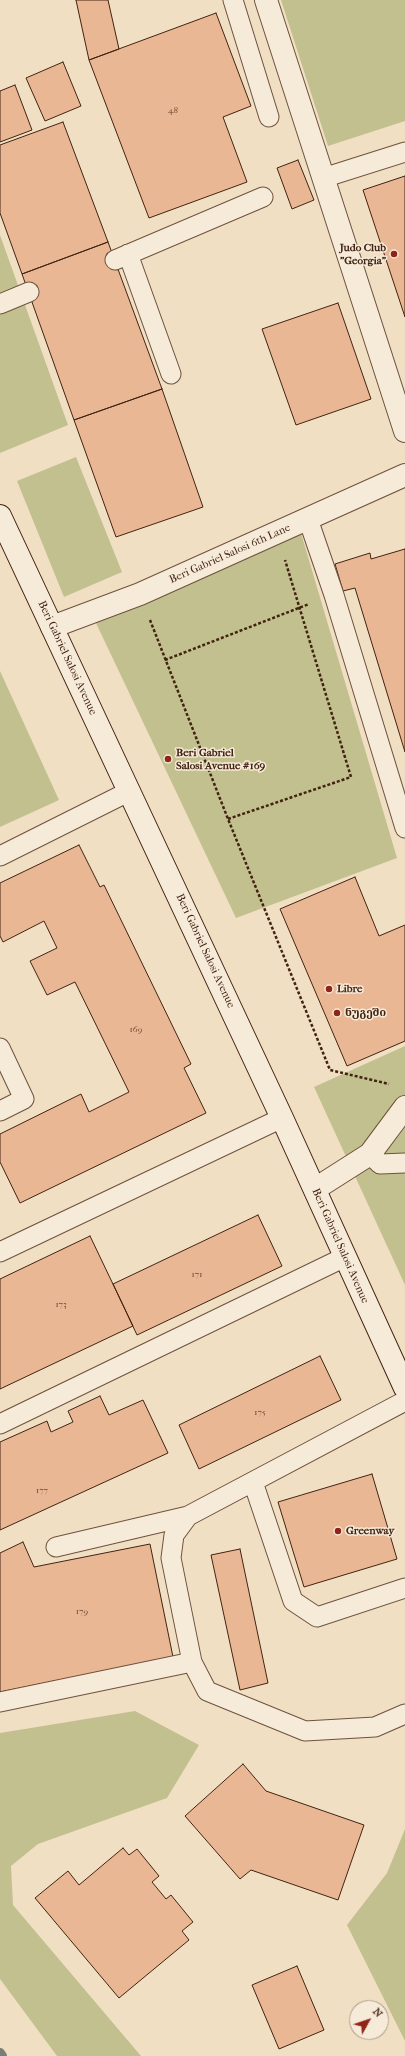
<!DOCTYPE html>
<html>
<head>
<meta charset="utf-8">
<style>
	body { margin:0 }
	#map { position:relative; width:405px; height:2056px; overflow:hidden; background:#f1dfc4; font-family:"IM FELL French Canon",serif }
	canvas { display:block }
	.north { position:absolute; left:349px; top:2000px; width:40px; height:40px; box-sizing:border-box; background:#f6ead9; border:1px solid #ae9a89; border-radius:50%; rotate:50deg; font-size:11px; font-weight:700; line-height:16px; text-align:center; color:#422311 }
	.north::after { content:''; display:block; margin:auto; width:14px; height:18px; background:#8f2418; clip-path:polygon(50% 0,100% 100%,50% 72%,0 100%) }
</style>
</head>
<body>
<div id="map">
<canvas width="405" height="2056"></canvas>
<div class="north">N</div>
</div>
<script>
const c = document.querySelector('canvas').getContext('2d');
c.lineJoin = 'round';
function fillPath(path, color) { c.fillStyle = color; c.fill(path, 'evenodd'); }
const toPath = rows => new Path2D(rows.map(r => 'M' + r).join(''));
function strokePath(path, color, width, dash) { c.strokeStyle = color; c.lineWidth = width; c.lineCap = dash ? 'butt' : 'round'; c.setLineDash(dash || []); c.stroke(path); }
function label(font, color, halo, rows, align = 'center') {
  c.font = font + ' "IM FELL French Canon","Noto Serif Georgian",serif'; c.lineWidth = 3; c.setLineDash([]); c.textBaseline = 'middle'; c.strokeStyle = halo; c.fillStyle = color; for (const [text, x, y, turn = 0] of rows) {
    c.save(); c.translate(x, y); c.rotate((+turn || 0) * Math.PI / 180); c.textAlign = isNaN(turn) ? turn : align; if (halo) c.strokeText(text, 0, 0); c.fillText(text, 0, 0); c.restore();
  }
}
fillPath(toPath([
	[281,0,405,0,405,121,328,146],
	[0,235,68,425,0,453],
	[76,457,122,572,64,597,17,481],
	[301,533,397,858,236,918,95,621],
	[0,671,59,800,0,827],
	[405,1046,405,1285,314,1087],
	[135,1711,199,1745,167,1798,38,1844,11,1866,13,1905,141,2056,57,2056,0,1979,0,1733],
	[405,1829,405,2041,347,1925,387,1873]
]), '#c2c08f');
strokePath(toPath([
	[0,2053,2,2056]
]), '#787f76', 10);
const building = toPath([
	[76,0,108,0,119,49,89,60,76,0],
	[216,13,251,106,223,117,247,182,149,218,89,60,216,13],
	[63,62,81,106,45,121,26,78,63,62],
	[15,85,32,130,0,142,0,91,15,85],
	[63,122,108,242,22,274,0,213,0,145,63,122],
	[298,160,314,200,292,209,277,168,298,160],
	[405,176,405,317,363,190,405,176],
	[108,242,162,389,74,420,22,274,108,242],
	[338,303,371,399,296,425,262,329,338,303],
	[162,389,203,507,116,537,74,420,162,389],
	[405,549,405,752,355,588,343,591,335,564,370,553,371,559,405,549],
	[79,845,100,887,104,885,191,1064,184,1068,206,1113,20,1203,0,1162,0,1134,81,1094,89,1112,129,1092,75,982,47,995,30,961,57,948,44,921,3,942,0,936,0,883,79,845],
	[355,877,379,936,405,925,405,1041,347,1066,280,909,355,877],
	[258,1215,282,1266,137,1335,113,1284,258,1215],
	[90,1236,133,1326,0,1389,0,1279,90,1236],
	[320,1356,341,1400,199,1469,179,1425,320,1356],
	[100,1396,109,1415,143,1400,168,1453,0,1530,0,1442,47,1421,51,1432,73,1422,68,1411,100,1396],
	[372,1474,397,1559,304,1587,278,1502,372,1474],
	[23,1542,34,1567,150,1544,173,1657,0,1692,0,1553,23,1542],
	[240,1549,268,1683,240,1690,211,1555,240,1549],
	[243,1764,266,1791,364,1825,338,1900,251,1870,240,1879,185,1816,243,1764],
	[123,1848,129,1855,137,1849,159,1876,152,1882,166,1899,171,1895,193,1922,182,1931,189,1940,119,1998,35,1898,68,1871,79,1885,123,1848],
	[297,1966,324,2030,279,2049,252,1985,297,1966]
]);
fillPath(building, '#e9b794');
strokePath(building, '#422311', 1);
const service = toPath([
	[233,0,269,117],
	[323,178,405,152],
	[128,254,171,374],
	[115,260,263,197],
	[0,304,29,292],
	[308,519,334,595,405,828],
	[0,856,130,791],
	[0,1048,24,1099,0,1111],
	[370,1154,380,1164,405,1163],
	[0,1252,282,1118],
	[405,1401,188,1516,174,1535,171,1558,192,1662,207,1691,305,1731,375,1727,405,1714],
	[0,1424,345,1257],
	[253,1482,293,1601,317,1617,405,1588],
	[56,1547,188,1516],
	[0,1702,192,1662]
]);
const minor = toPath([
	[266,0,405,431],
	[52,627,140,594,405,475],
	[315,1189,370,1154,405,1107]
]);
const secondary = toPath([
	[0,516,282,1118,405,1388]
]);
strokePath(service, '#6e523e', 21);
strokePath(minor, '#6e523e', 24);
strokePath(secondary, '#422311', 24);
strokePath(toPath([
	[150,620,228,819,330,1070,389,1084],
	[165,660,309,604],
	[228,819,351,777,285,560]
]), '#422311', 2.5, [3, 2]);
strokePath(service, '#f6ead9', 19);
strokePath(minor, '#f6ead9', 22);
strokePath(secondary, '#f6ead9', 22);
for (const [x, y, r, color] of [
	[394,254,4,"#8f2418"],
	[168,759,4,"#8f2418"],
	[329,989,4,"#8f2418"],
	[337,1013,4,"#8f2418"],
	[338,1531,4,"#8f2418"]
]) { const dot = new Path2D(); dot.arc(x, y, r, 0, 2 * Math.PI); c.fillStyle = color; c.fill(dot); strokePath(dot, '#f6ead9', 1.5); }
label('9px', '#6c4832', null, [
	["48",173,111],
	["169",136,1030],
	["171",197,1275],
	["173",61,1305],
	["175",260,1413],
	["177",42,1491],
	["179",82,1612]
]);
label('bold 11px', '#422311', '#f6ead9', [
	["Judo Club",386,248,"right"],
	["\"Georgia\"",386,261,"right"],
	["Beri Gabriel",176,753],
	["Salosi Avenue #169",176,766],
	["Libre",337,989],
	["ნუგეში",345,1013],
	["Greenway",346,1531]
], 'left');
label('11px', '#422311', '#f6ead9', [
	["Beri Gabriel Salosi 6th Lane",230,554,-24],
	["Beri Gabriel Salosi Avenue",67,658,65],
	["Beri Gabriel Salosi Avenue",205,951,65],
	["Beri Gabriel Salosi Avenue",340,1246,66]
]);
</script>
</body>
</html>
